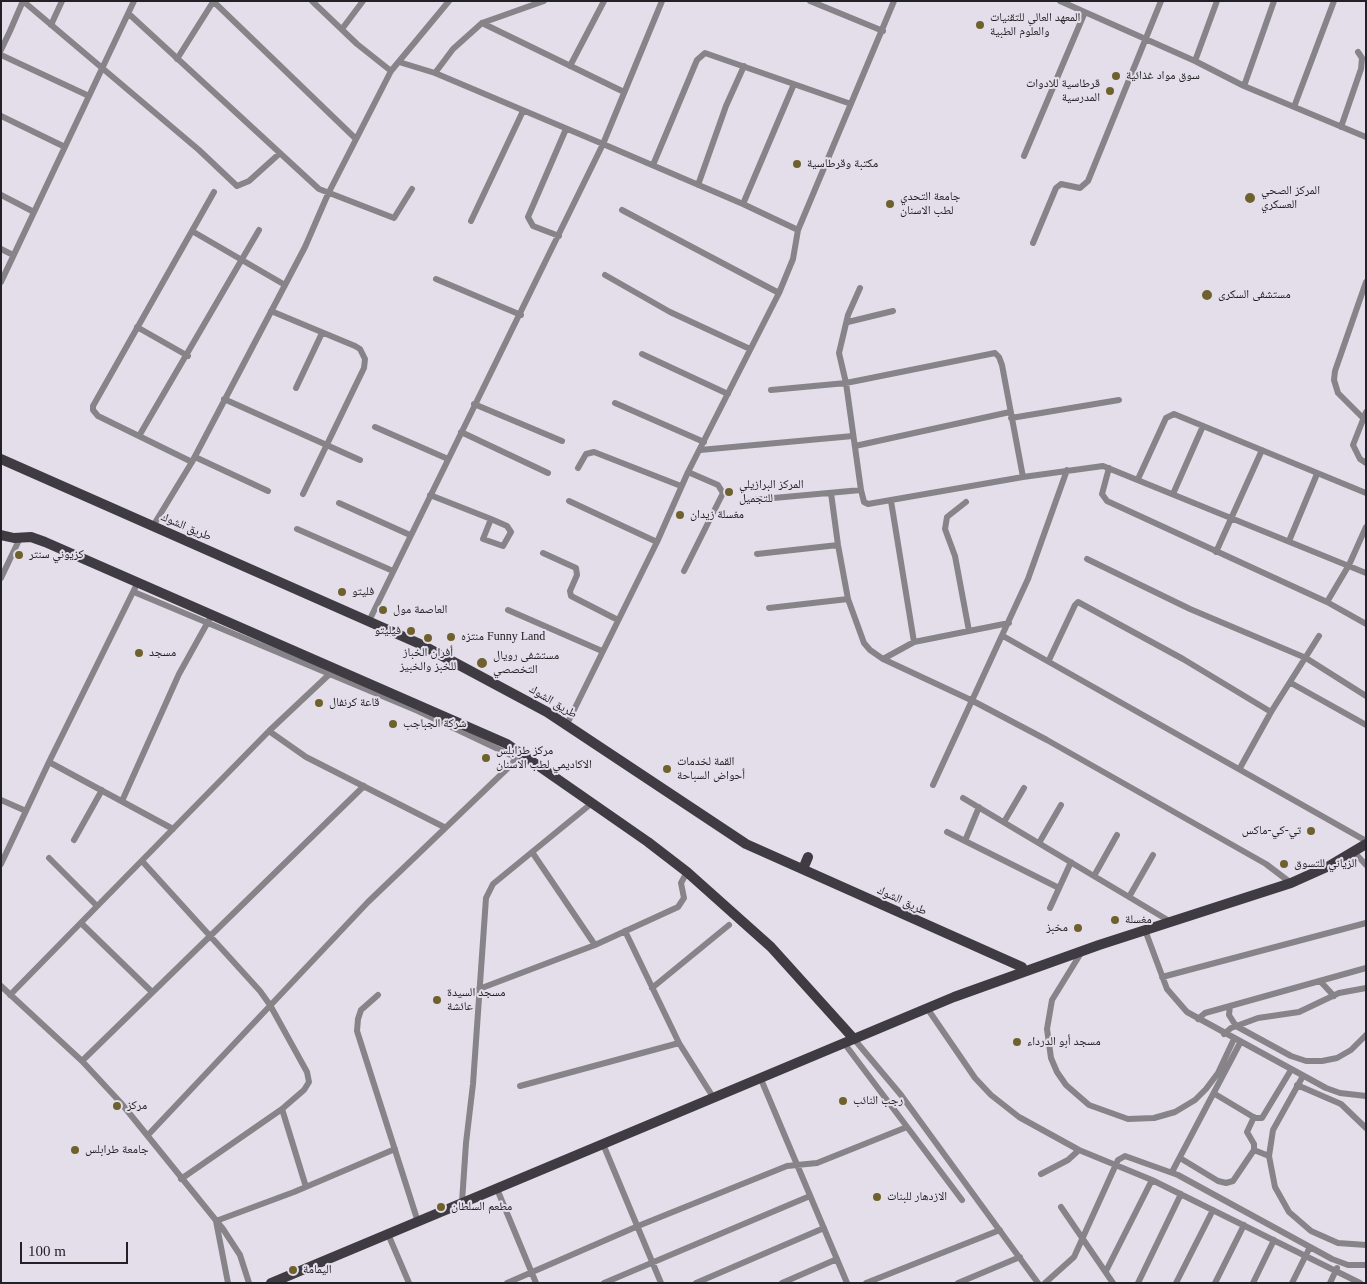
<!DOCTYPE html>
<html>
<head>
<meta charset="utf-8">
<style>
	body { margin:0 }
	#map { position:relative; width:1367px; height:1284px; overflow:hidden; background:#e3deea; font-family:"Times New Roman",serif }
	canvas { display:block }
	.frame { position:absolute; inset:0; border:2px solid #222125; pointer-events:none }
	.scale { position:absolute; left:20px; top:1242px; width:108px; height:22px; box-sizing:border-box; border:2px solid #222125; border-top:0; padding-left:6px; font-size:15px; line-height:18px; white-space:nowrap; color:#222125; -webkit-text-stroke:4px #e3deea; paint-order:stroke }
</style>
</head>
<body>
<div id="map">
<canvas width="1367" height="1284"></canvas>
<div class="frame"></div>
<div class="scale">100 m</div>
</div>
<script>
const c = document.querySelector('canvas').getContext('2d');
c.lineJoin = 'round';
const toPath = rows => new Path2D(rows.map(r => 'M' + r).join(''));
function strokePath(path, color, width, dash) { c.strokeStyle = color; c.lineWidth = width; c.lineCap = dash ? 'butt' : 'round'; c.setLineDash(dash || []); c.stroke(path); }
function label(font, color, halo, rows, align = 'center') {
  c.font = font + ' "Times New Roman","Noto Naskh Arabic",serif'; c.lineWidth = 4; c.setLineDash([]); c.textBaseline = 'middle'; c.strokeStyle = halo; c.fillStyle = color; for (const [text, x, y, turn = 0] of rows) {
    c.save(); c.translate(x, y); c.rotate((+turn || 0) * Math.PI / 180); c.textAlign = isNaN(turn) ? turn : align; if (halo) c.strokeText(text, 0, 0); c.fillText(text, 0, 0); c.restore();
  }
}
strokePath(toPath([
	[213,1,356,139],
	[312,1,357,44,391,71],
	[810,1,883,31],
	[1060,1,1195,61,1244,86,1366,137],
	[129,14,319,189,394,218,412,189],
	[482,23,624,92],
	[51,25,62,1],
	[342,29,363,1],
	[1,50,10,31,23,1,199,150,237,186,249,181,279,154],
	[1,55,89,96],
	[177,59,213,2],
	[1195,61,1217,1],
	[399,62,435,73,603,144,743,204,798,230],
	[570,66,604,1],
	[435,73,453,49,482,23,544,1],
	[1244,86,1274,1],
	[1294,107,1334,1],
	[1,116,65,147],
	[1341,127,1361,69,1362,58,1358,52],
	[1024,156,1085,12],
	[653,165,697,60,705,53,851,104],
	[698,185,726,106,744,66],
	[1,195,34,212],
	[743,204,794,84],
	[622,210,779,293],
	[471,221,523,111],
	[192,231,285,285],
	[559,236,533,226,528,217,566,129],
	[1033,243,1056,188,1061,184,1080,188,1088,181,1161,1],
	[1,249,13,255],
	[605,275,670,312,750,349],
	[436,279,521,315],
	[1,282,134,1],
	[860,288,848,315,839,353,846,383,861,490,864,502,868,504,1023,477,1103,466,1366,573],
	[271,311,355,346,360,349,365,359,364,368,303,494],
	[848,322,893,311],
	[137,327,188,356],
	[642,354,728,394],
	[296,388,322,333],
	[771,390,846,383,995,353,999,357,1002,365,1023,477],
	[224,399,360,460],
	[615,403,704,442],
	[474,404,562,441],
	[1366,412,1353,445,1360,459,1366,463],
	[1011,418,1119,400],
	[1363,418,1338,393,1334,380,1335,371,1366,282],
	[375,427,448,459],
	[461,432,548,473],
	[139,436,259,230],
	[855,446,1010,412],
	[700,450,853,436],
	[195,457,268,491],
	[192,462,98,416,93,410,93,406,214,192],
	[578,468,586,454,594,452,681,486],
	[1109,468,1102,494,1107,501,1327,602,1366,624],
	[1138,479,1166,418,1174,414,1366,493],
	[831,493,838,545,848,599,864,643,870,650,883,659,973,701,1047,740,1266,864,1291,883],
	[1173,494,1203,426],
	[430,495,491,519,507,526,511,532,503,546,483,539,491,519],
	[752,500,861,490],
	[569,501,657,542],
	[891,501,914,642],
	[966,502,947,517,945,529,955,556,969,631],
	[339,503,410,535],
	[153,526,192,462,305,247,328,194,391,71,449,1],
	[297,529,393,571],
	[1289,541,1317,474],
	[1216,552,1262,450],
	[543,553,576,568,577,575,570,591,571,596,618,620],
	[757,554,838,545],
	[1087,559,1190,609,1306,658,1366,696],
	[684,571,723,493,718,485,688,472],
	[1,578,20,538],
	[134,592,418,711,517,758],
	[1327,602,1349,565,1366,527],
	[769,608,848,599],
	[508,610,602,651],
	[369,621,603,144,662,1],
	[1003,636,1366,841],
	[883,659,914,642,1009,623],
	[1049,660,1075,605,1078,602,1183,659,1271,712],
	[1291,683,1366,725],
	[567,724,657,542,688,472,779,293,793,259,798,230,894,1],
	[269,731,306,757,444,827],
	[49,762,173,829],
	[1240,768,1271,712,1319,636],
	[933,785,1028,579,1067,470],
	[963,798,1171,922],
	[1,800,26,811],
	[122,801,179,674,209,620],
	[1004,822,1024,788],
	[947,832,1059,888],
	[74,840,102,790],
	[965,841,979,807],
	[1039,843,1061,805],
	[532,852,595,945],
	[1354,852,1366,865],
	[49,858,97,906],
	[142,861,260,991,270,1005,307,1072,309,1082,304,1090,282,1109,181,1179],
	[1,864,49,762,135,588],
	[1094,876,1117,835],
	[1129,897,1153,855],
	[1050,908,1071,862],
	[81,923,152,992],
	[1145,930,1167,989,1187,1012,1326,1088,1340,1093,1366,1096],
	[625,931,679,1043,713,1097],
	[1081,953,1052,1000,1047,1029,1051,1058,1057,1072,1066,1085,1089,1105,1128,1119,1154,1118,1175,1112,1195,1100,1206,1089,1218,1073,1234,1039],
	[1162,977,1366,923],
	[1320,981,1334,996],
	[1,986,82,1061,121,1103,223,1229,240,1255,249,1283],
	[652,988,729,925],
	[479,989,595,945,678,907,684,898,681,883,687,872],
	[10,995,269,731,336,668],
	[378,995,361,1010,358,1019,357,1031,418,1222],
	[1230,1006,1229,1015,1236,1026,1291,1056,1306,1061,1322,1061,1337,1058,1351,1050,1366,1035],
	[927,1008,975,1078,991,1095,1019,1117,1079,1150,1152,1180,1360,1283],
	[1198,1019,1205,1013,1366,968],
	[1224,1034,1231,1028,1258,1018,1299,1012,1339,993,1366,988],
	[854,1039,901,1095,1038,1283],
	[844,1043,962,1200],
	[82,1061,364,786],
	[1303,1076,1273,1130,1269,1156,1275,1187,1289,1212,1311,1231,1338,1243,1366,1245],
	[760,1077,847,1283],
	[1297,1085,1341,1104,1366,1128],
	[520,1086,679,1043],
	[1215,1094,1255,1118,1262,1118,1291,1070],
	[282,1109,306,1187],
	[148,1135,368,902,510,766,520,753],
	[603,1144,661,1283],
	[1254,1150,1269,1156],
	[1180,1158,1218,1181,1226,1183,1233,1181,1254,1150,1254,1144,1247,1132,1254,1117],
	[1172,1172,1240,1043],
	[1041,1174,1068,1160,1079,1150],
	[497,1189,536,1283],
	[462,1202,466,1143,473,1084,486,898,493,884,592,803],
	[1061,1207,1113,1283],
	[216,1221,294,1192,395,1149],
	[216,1221,228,1283],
	[388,1234,409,1283],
	[1106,1271,1152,1180],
	[507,1283,638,1226,787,1166,817,1163,907,1127],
	[604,1283,810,1196],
	[696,1283,824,1228],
	[782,1283,837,1259],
	[866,1283,1000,1230],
	[958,1283,1020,1257],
	[1045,1283,1074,1257,1118,1160,1125,1156,1178,1175,1332,1259,1348,1265,1366,1265],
	[1138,1283,1181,1194],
	[1176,1283,1213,1210],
	[1215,1283,1244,1225],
	[1253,1283,1274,1240],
	[1292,1283,1310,1247],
	[1330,1283,1337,1268]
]), '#868489', 6);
strokePath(toPath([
	[1,459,420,644,547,712,746,844,1022,967],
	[1,535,14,538,31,537,45,542,507,744,648,842,687,872,771,947,854,1039],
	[803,869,808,857],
	[271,1283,954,997,1099,945,1291,883,1329,866,1366,844]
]), '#3e3b43', 10);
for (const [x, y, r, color] of [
	[980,25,5,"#6f612e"],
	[1116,76,5,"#6f612e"],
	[1110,91,5,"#6f612e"],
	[797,164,5,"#6f612e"],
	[1250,198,6,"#6f612e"],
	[890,204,5,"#6f612e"],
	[1207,295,6,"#6f612e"],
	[729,492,5,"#6f612e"],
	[680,515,5,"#6f612e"],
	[19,555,5,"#6f612e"],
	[342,592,5,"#6f612e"],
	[383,610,5,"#6f612e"],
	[411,631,5,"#6f612e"],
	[451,637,5,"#6f612e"],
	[428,638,5,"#6f612e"],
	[139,653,5,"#6f612e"],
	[482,663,6,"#6f612e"],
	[319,703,5,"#6f612e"],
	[393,724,5,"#6f612e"],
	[486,758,5,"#6f612e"],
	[667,769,5,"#6f612e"],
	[1311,831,5,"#6f612e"],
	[1284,864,5,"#6f612e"],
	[1115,920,5,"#6f612e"],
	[1078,928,5,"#6f612e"],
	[437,1000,5,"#6f612e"],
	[1017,1042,5,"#6f612e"],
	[843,1101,5,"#6f612e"],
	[117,1106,5,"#6f612e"],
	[75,1150,5,"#6f612e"],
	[877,1197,5,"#6f612e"],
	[441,1207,5,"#6f612e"],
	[293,1270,5,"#6f612e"]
]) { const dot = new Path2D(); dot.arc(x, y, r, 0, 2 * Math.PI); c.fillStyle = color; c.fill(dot); strokePath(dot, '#e3deea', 2); }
label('12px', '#222125', '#e3deea', [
	["المعهد العالي للتقنيات",990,18],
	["والعلوم الطبية",990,32],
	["سوق مواد غذائية",1126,76],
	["قرطاسية للادوات",1100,84,"right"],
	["المدرسية",1100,98,"right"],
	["مكتبة وقرطاسية",807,164],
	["المركز الصحي",1261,191],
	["العسكري",1261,205],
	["جامعة التحدي",900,197],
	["لطب الاسنان",900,211],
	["مستشفى السكرى",1218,295],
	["المركز البرازيلي",739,485],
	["للتجميل",739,499],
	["مغسلة زيدان",690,515],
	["كزيوني سنتر",29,555],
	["فليتو",352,592],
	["العاصمة مول",393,610],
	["فيليتو",401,631,"right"],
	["منتزه Funny Land",461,637],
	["مسجد",149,653],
	["أفران الخباز",428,653,"center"],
	["للخبز والخبيز",428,667,"center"],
	["مستشفى رويال",493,656],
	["التخصصي",493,670],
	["قاعة كرنفال",329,703],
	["شركة الجباجب",403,724],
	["مركز طرابلس",496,751],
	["الاكاديمي لطب الاسنان",496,765],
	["القمة لخدمات",677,762],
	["أحواض السباحة",677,776],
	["تي-كي-ماكس",1301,831,"right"],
	["الزياني للتسوق",1294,864],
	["مغسلة",1125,920],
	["مخبز",1068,928,"right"],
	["مسجد السيدة",447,993],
	["عائشة",447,1007],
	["مسجد أبو الدرداء",1027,1042],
	["رجب النائب",853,1101],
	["مركز",127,1106],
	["جامعة طرابلس",85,1150],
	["الازدهار للبنات",887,1197],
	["مطعم السلطان",451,1207],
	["اليمامة",303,1270]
], 'left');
label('12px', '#222125', '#e3deea', [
	["طريق الشوك",186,527,23],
	["طريق الشوك",553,702,31],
	["طريق الشوك",902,901,25]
]);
</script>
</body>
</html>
